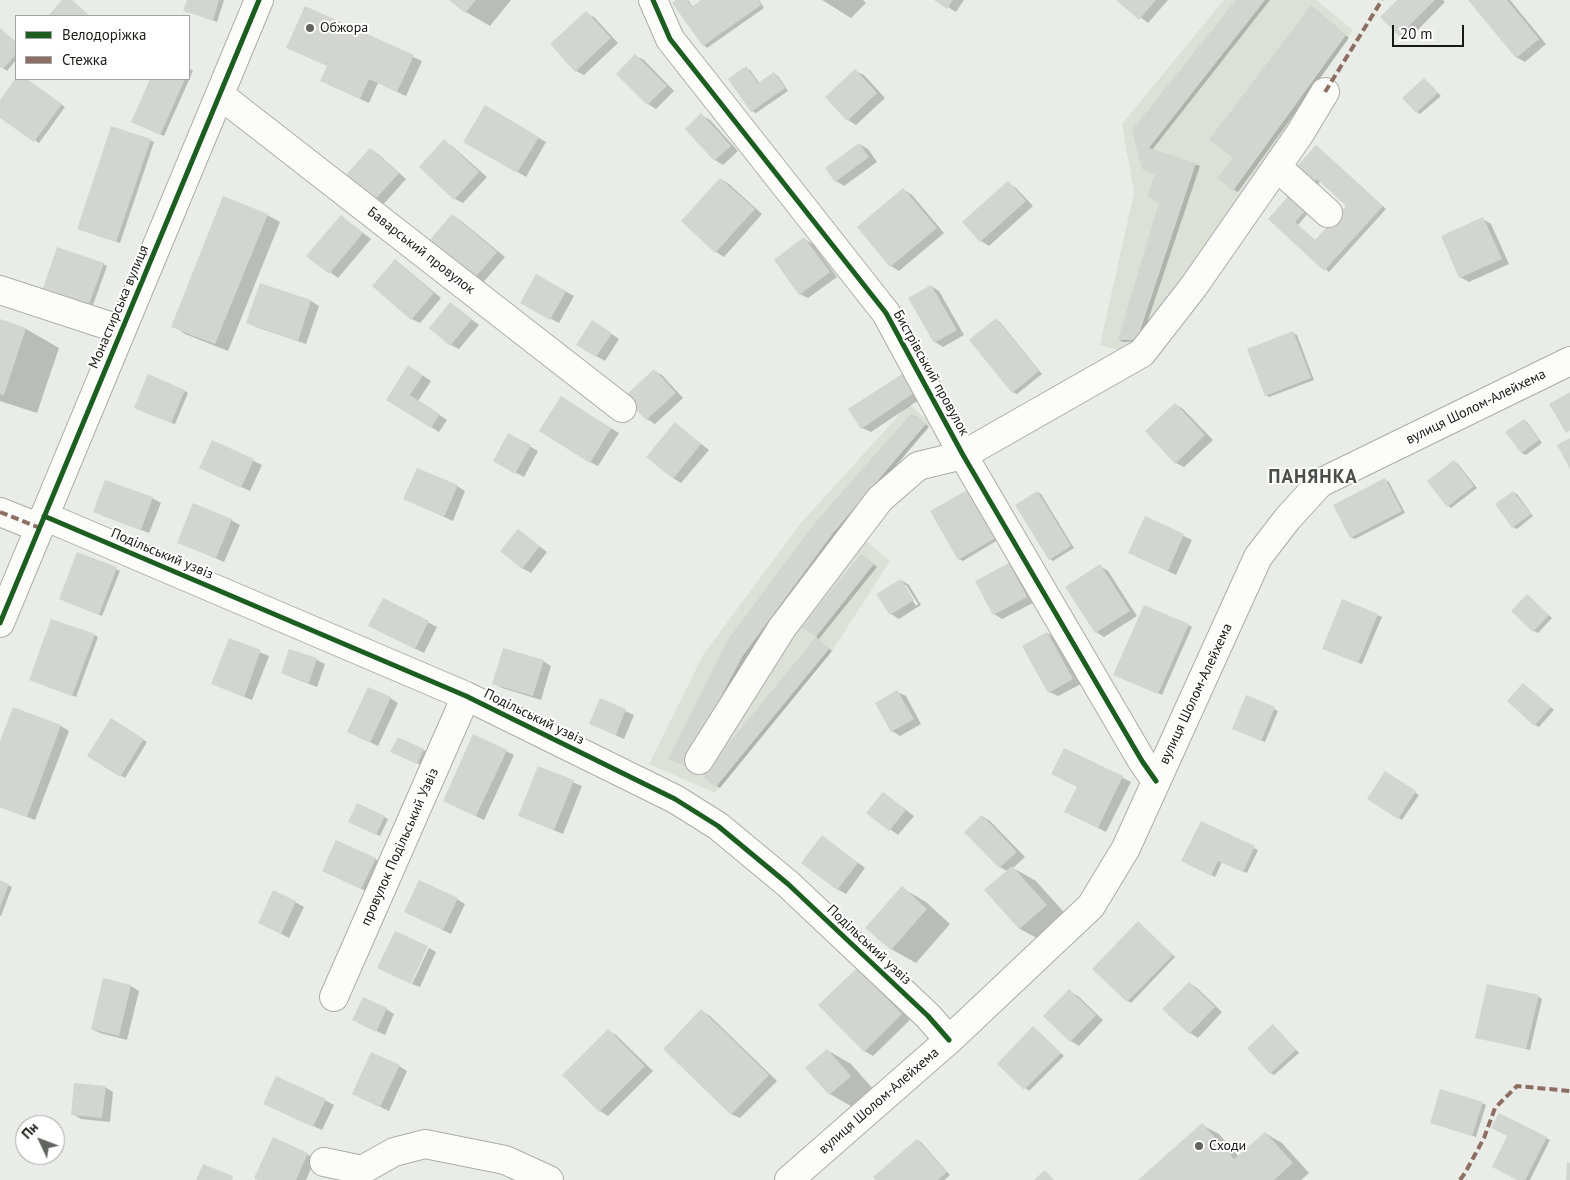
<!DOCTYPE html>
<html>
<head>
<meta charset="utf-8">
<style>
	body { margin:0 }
	#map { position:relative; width:1570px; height:1180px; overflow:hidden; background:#e9ece7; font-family:"PT Sans",sans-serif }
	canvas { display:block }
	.legend { position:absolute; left:15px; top:15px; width:175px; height:65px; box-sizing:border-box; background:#fff; border:1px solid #a3a3a3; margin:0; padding:6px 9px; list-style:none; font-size:15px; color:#191a18 }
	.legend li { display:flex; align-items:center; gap:10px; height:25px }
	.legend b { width:25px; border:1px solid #a3a3a3 }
	.north { position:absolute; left:15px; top:1115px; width:50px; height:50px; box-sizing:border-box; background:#fff; border:1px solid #a3a3a3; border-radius:50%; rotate:313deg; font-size:14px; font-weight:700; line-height:20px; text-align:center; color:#191a18 }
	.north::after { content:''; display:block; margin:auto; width:18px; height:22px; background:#626460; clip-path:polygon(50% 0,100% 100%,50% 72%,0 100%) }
	.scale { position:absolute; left:1392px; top:25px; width:72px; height:22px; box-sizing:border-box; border:2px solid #191a18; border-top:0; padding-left:6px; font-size:15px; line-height:18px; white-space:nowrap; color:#191a18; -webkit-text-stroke:4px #fff; paint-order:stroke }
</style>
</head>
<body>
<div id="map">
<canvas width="1570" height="1180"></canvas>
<ul class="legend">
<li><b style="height:6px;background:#1b5e20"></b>Велодоріжка</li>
<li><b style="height:6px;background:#8d6e63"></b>Стежка</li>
</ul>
<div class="north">Пн</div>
<div class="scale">20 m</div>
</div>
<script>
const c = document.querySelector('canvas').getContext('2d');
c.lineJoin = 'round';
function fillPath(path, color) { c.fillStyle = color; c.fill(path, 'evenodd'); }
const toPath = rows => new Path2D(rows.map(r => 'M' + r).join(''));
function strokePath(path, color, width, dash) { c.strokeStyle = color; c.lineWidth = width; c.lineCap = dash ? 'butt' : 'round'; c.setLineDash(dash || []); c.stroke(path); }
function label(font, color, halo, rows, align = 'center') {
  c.font = font + ' "PT Sans",sans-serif'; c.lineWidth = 4; c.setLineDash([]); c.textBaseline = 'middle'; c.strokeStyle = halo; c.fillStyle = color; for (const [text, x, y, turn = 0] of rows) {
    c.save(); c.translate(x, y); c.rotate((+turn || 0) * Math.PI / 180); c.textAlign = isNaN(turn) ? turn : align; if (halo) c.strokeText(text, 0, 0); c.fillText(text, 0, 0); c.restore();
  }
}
fillPath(toPath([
	[1224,0,1316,0,1353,30,1144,340,1126,352,1100,345,1134,193,1122,124],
	[909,404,931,423,846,524,890,561,832,651,715,793,649,764,703,655,801,523]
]), '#dce0d6');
fillPath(toPath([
	[188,0,224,0,217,22,189,12],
	[451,0,511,0,490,26,466,12],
	[679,0,688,0,693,7,703,0,759,0,764,8,707,48,704,45],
	[822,0,863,0,866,3,851,18],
	[937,0,964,0,956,12],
	[1118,0,1168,0,1148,23],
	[1238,0,1270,0,1152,150,1200,166,1141,341,1123,342,1119,340,1160,203,1156,175,1133,130],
	[1399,0,1443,0,1445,2,1408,40,1400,35],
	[1470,0,1510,0,1546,44,1525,62,1516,57],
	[306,8,422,61,406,96,378,83,369,103,321,81,328,66],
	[1315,9,1349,38,1238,192,1234,190,1235,158],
	[586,13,594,17,618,43,584,75,576,71],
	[0,29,16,43,16,60,7,71,0,66],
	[636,56,644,60,674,91,656,109,648,104,618,74],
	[189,68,193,71,164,136,133,122,152,79,189,79],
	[746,68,750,70,760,84,774,74,778,76,788,91,756,113,752,111],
	[855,71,864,75,885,98,856,125,848,120,827,97],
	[17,79,26,79,65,107,39,143,0,116,0,102],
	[1428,82,1441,96,1420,114,1417,112],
	[485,107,546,142,526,177,465,141],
	[701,115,710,120,738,151,723,165,715,160,686,129],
	[150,140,154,142,120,243,78,229],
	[444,141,452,146,487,177,463,203,455,199],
	[859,144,868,149,877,162,844,186,836,181],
	[370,149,378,154,406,179,382,206,347,176],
	[1320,149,1386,209,1329,272,1270,219,1291,196,1309,212,1298,225,1316,241,1348,206,1321,181,1318,184,1315,182],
	[721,179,729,184,762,214,724,257,716,252],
	[1008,183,1016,188,1033,206,989,246,981,241,964,222],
	[904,190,912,195,944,233,899,271,891,266,859,228],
	[267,215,280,222,228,351,185,334,173,326],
	[452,215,460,220,505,257,481,285,473,280],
	[341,216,371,239,338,278,308,256],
	[1483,219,1491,224,1509,264,1469,282,1460,277],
	[804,239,813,244,837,277,808,298,800,294],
	[395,261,403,266,441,298,420,323,412,319],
	[103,264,107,266,93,305,48,289],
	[537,276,574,296,559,323,522,303],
	[261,284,311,301,319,306,306,344,256,327,248,323],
	[931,286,939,291,964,335,943,347,935,342],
	[451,304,479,325,459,349,451,345],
	[0,320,26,329,59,348,37,413,0,401],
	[996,320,1000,322,1042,374,1017,394,1013,392],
	[601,327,619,339,605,361,596,356],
	[1293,333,1297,335,1314,380,1269,397,1266,395],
	[416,371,431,381,418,401,447,420,439,432,387,399],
	[654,371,662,375,683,398,655,424,647,419],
	[902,375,910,380,922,398,871,432,862,428],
	[185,391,188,393,175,424,139,410],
	[570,403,619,433,598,466,590,462],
	[1175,404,1183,409,1213,440,1184,467,1176,463],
	[916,416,929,427,837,535,688,767,674,760,728,642],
	[1524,420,1527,422,1542,443,1526,455,1522,453,1507,433],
	[675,424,709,450,681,483,673,478],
	[509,435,538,451,524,477,494,461],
	[213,441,262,465,250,491,209,472],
	[1454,462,1458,464,1477,488,1451,508,1448,506],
	[1385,480,1389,482,1405,513,1355,539,1351,537],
	[457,486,465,491,453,521,405,499],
	[967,491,971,493,998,540,963,561,959,559],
	[1037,492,1041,494,1074,548,1053,561,1050,559],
	[1513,492,1517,494,1533,516,1517,529,1513,527],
	[152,498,161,503,149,533,103,516,95,512],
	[1145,518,1192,540,1176,575,1138,557],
	[231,520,240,525,224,562,178,542],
	[518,530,547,552,531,573,522,568],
	[865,557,877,567,818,640,832,651,720,788,717,786,704,775,817,637,804,627],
	[1009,564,1017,569,1035,602,1002,619,994,614],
	[1100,566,1108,571,1137,616,1104,637,1096,632],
	[116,569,120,571,102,616,64,601],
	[901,580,909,585,921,605,899,619,891,614],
	[903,585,906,585,918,604,916,606],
	[1531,598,1552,618,1538,633,1534,631],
	[383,599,437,627,424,653,378,630],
	[1343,601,1382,617,1362,664,1327,650],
	[1188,625,1192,627,1162,695,1119,676],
	[1047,633,1056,638,1081,684,1058,696,1049,692],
	[94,635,98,637,76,697,34,681],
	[230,640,269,656,252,700,213,684],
	[290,650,317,660,325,664,317,687,291,677,282,673],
	[543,661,551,666,541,700,502,688,493,683],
	[1527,687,1554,710,1539,727,1535,725],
	[897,692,906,696,921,724,900,736,892,731],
	[390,698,398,703,378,746,356,736],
	[600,700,634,715,624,739,591,724],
	[14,708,61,726,69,731,35,820,0,807,0,745],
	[1274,709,1278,711,1265,742,1237,730],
	[112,720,147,742,125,778,89,755],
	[1065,749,1131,782,1106,832,1074,816,1078,787],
	[423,750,427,752,421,765,396,754],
	[506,751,514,755,484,820,444,801],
	[538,768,582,786,563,834,520,816],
	[1385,773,1419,795,1402,820,1369,799],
	[884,793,914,816,898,835,868,813],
	[982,816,990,821,1025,857,1013,868,1036,881,1070,919,1044,942,1020,929,986,890,1007,871,1000,867,966,832],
	[384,817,388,819,380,836,354,823],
	[1201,822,1258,850,1247,873,1222,862,1215,877,1186,863],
	[830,842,865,868,846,894,837,889],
	[375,859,383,864,370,893,323,871],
	[0,882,12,887,1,916,0,916],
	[902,888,926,902,950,924,916,963,891,949],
	[457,899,465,904,451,934,414,916],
	[295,902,304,907,289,938,268,927],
	[1141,925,1175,957,1131,1003,1128,1001],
	[429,948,436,952,420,987,412,984],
	[857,969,865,974,910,1020,873,1056,864,1051],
	[1189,983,1197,988,1222,1012,1198,1038,1190,1033],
	[131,986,139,991,127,1040,100,1033,92,1029],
	[1069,991,1078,996,1103,1020,1079,1046,1071,1041],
	[1538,996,1542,999,1530,1050,1477,1037],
	[386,1009,394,1014,385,1035,360,1023],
	[702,1011,710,1016,777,1081,740,1118,731,1114],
	[1274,1026,1299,1053,1274,1075,1271,1073],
	[1034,1028,1064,1056,1029,1091,999,1064],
	[608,1031,616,1035,653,1071,608,1116,600,1111,564,1075],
	[827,1050,851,1064,874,1090,854,1108,830,1094,807,1068],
	[399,1066,407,1071,389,1111,361,1098],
	[105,1087,113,1092,110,1122,81,1119,73,1114],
	[325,1100,334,1105,322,1130,273,1108],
	[1482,1103,1486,1105,1476,1137,1435,1124],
	[1202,1125,1219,1134,1239,1157,1265,1133,1282,1143,1309,1173,1301,1180,1140,1180],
	[1509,1136,1546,1138,1550,1140,1530,1180,1520,1180],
	[917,1140,921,1142,950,1175,944,1180,877,1180],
	[307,1154,315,1159,306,1180,260,1180]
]), '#0003');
fillPath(toPath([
	[62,0,72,0,90,16,48,16],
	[187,0,219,0,213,20,183,11],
	[449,0,476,0,465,13],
	[676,0,687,0,692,7,701,0,758,0,761,5,703,46,672,3],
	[934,0,953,0,947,9],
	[1116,0,1156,0,1139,20],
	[1236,0,1265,0,1149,148,1196,163,1137,340,1118,340,1159,203,1147,196,1155,175,1142,169,1132,130],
	[1397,0,1435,0,1399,36,1380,17],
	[1468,0,1507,0,1539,39,1516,58],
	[1311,5,1346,35,1233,191,1217,178,1233,158,1209,140],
	[305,6,414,55,397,92,369,79,360,99,320,81,327,66,286,48],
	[586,11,611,38,575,72,550,44],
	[0,28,16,42,16,54,3,69,0,67],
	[635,54,667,86,647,105,616,74],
	[746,66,758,83,774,72,785,88,751,112,728,79],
	[855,69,877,93,847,121,825,97],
	[1424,78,1438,93,1416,113,1402,98],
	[15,79,27,79,62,104,34,142,0,118,0,100],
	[150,79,185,79,160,135,131,122],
	[485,105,539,137,517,173,463,142],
	[701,113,731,146,714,161,685,129],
	[111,126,151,139,116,242,77,229],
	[444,139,479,172,454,200,419,167],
	[859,143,869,157,835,182,825,168],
	[1316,145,1383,206,1324,271,1268,219,1290,194,1307,209,1295,222,1315,240,1346,206,1317,179,1314,183,1296,167],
	[370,148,399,173,373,202,345,176],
	[720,178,755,209,715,253,681,221],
	[1008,181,1026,201,980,242,962,222],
	[903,188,937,228,890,267,857,227],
	[223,196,268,214,215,344,171,327],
	[452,214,497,252,472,281,427,243],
	[341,215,363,233,329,274,306,256],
	[1483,217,1502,259,1459,278,1441,236],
	[804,237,830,272,799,295,774,260],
	[57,247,104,263,89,304,43,288],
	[395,259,434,293,411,320,372,286],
	[536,274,566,291,550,320,520,303],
	[260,283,311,300,298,341,246,323],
	[931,285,957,330,934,343,908,298],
	[450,302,472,319,450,346,429,328],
	[996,318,1039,371,1012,393,969,340],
	[0,319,26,328,4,395,0,394],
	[592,320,612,333,596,357,576,345],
	[1293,331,1311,378,1265,396,1247,349],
	[408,365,423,375,410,395,440,414,431,428,386,400],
	[654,369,676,393,646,420,624,397],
	[148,374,185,390,171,423,134,408],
	[902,374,914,393,861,429,848,409],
	[1570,392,1570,430,1566,433,1549,404],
	[561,396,611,428,590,463,539,431],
	[1175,403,1205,435,1175,464,1145,431],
	[912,413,926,424,833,533,742,657,684,766,668,759,727,641,819,518],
	[1524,419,1539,440,1521,453,1505,432],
	[675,422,701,444,673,479,646,457],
	[508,433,531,445,515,474,493,461],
	[1570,438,1570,469,1557,445],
	[212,440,254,459,241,488,199,468],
	[1454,460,1474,486,1447,507,1427,481],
	[417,468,458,485,444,517,403,499],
	[1385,478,1402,511,1350,538,1333,505],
	[105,480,153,497,141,530,93,512],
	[967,490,995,538,958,560,930,511],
	[1037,491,1071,546,1049,560,1015,505],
	[1513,491,1531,514,1512,528,1495,504],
	[193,503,232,519,216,558,177,543],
	[1145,516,1184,534,1168,571,1128,553],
	[518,529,540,546,522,569,500,551],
	[77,552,117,567,99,615,59,599],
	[861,554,874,564,816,637,802,627],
	[1009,563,1027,597,993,615,975,581],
	[1100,564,1130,611,1095,633,1065,587],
	[901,579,914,600,890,615,876,594],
	[1527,594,1549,615,1533,632,1511,611],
	[383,598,429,621,415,649,368,626],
	[1342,599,1378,614,1358,663,1322,649],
	[1144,605,1189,624,1158,694,1113,675],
	[51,619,95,634,72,696,29,680],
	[1047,632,1073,679,1048,693,1022,646],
	[816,637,829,649,716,787,702,776],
	[229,638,261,650,244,697,211,684],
	[503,648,544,660,533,696,492,684],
	[289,649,317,658,309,683,281,673],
	[1523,683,1551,707,1534,726,1507,701],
	[368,687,391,697,370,743,347,732],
	[897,690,914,719,891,732,875,703],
	[1246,695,1275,707,1261,741,1232,729],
	[600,698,626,709,616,735,589,724],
	[13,707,61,725,27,817,0,807,0,741],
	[111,718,144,739,120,777,87,756],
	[473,734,507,750,476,816,443,801],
	[398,737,424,749,417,764,390,752],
	[1064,748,1123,776,1098,828,1064,812,1077,787,1051,774],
	[538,766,574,780,554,830,518,816],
	[1385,771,1416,791,1398,819,1367,799],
	[883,792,906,810,889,831,866,813],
	[357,803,385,816,376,835,348,822],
	[982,815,1017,852,999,868,964,832],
	[1201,821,1255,846,1243,872,1218,861,1211,876,1181,861],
	[822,835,858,863,837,890,801,863],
	[336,840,376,858,361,889,322,871],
	[1012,866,1047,905,1019,929,984,890],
	[0,880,9,884,0,907],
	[419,880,458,898,443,930,404,912],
	[902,886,927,909,891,950,865,928],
	[273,890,296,901,281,934,258,923],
	[1138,921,1173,955,1127,1002,1092,969],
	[395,931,428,946,411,984,377,968],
	[857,968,902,1014,864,1052,818,1005],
	[103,978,131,985,119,1036,91,1029],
	[1189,982,1215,1007,1189,1034,1162,1009],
	[1487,984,1539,995,1526,1049,1475,1038],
	[1069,989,1096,1015,1070,1042,1043,1016],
	[363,997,387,1008,376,1032,352,1020],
	[701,1009,769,1075,731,1115,663,1049],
	[1273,1024,1296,1050,1270,1074,1247,1048],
	[1033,1026,1061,1053,1024,1090,997,1064],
	[608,1029,645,1066,599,1112,562,1075],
	[827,1049,851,1076,829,1095,805,1068],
	[371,1052,400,1065,380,1107,352,1094],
	[276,1076,326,1099,313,1127,263,1104],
	[74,1083,106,1086,102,1118,71,1115],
	[1440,1089,1483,1102,1472,1136,1430,1123],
	[1499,1113,1547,1137,1525,1180,1517,1180,1492,1167,1507,1136,1491,1128],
	[1202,1123,1234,1159,1265,1132,1293,1163,1274,1180,1138,1180],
	[273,1137,308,1153,296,1180,258,1180,254,1178],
	[917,1139,947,1172,938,1180,876,1180,873,1177],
	[1567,1162,1570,1163,1570,1180,1566,1180],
	[203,1164,233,1176,232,1180,196,1180],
	[1045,1170,1054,1180,1034,1180]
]), '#d3d5d1');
const minor = toPath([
	[653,0,670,39,886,313,963,455,1142,761,1156,781],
	[220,95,622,408],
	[1277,167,1328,213],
	[0,290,122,330],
	[0,512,40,528],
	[44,516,466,696,675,799,718,826,788,884,928,1016,949,1040],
	[0,623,259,0],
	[699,760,782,628,880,499,918,466,963,455,1142,353,1194,286,1299,135,1325,92],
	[334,997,466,696],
	[324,1162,362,1170,394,1152,425,1144,505,1160,549,1180]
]);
const major = toPath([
	[789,1180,949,1040,1091,906,1126,848,1258,557,1288,518,1320,483,1570,361]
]);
strokePath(minor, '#abada9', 30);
strokePath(major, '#abada9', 30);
strokePath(minor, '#fcfcfb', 28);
strokePath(major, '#fcfcfb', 28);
strokePath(toPath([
	[1325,92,1382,0],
	[0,512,40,528],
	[1460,1180,1465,1173,1484,1138,1495,1108,1517,1086,1570,1091]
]), '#8d6e63', 4, [8, 4]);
strokePath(toPath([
	[653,0,670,39,886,313,963,455,1142,761,1156,781],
	[44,516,466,696,675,799,718,826,788,884,928,1016,949,1040],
	[0,623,259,0]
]), '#1b5e20', 5);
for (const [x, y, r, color] of [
	[310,28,5,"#626460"],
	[1199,1146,5,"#626460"]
]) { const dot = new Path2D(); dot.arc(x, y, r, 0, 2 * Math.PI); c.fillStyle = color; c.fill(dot); strokePath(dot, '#fff', 2); }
label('14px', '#191a18', '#fff', [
	["Обжора",320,28],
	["Сходи",1209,1146]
], 'left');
label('14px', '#191a18', '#fff', [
	["Баварський провулок",421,251,38],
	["Монастирська вулиця",119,307,-67],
	["Бистрівський провулок",931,373,61],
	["вулиця Шолом-Алейхема",1476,407,-26],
	["Подільський узвіз",162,554,23],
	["вулиця Шолом-Алейхема",1196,694,-65],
	["Подільський узвіз",534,717,26],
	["провулок Подільський Узвіз",400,847,-66],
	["Подільський узвіз",869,945,43],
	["вулиця Шолом-Алейхема",879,1101,-41]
]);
c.letterSpacing = '1px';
label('bold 19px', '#4b4e48', '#fff', [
	["ПАНЯНКА",1313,478]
]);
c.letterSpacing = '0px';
</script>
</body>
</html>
